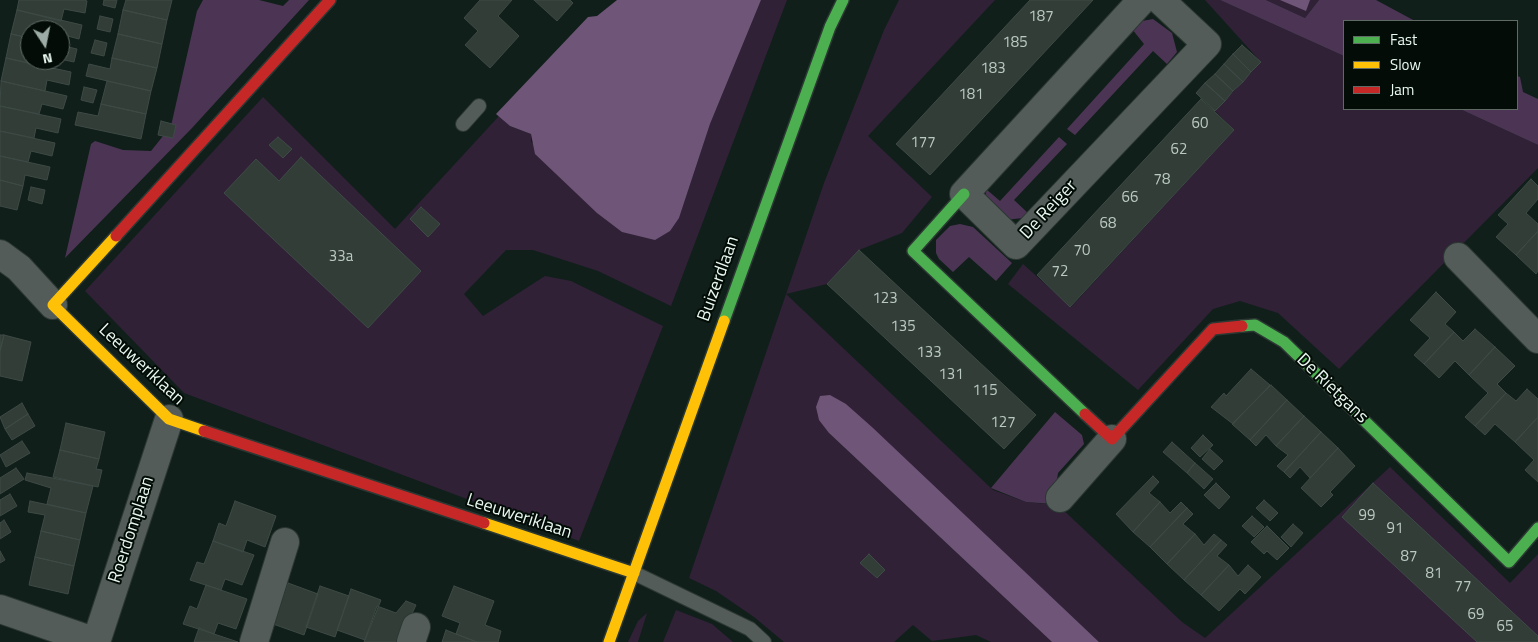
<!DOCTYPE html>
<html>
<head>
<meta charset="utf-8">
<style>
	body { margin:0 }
	#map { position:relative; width:1538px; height:642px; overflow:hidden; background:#111f1a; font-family:"Titillium Web",sans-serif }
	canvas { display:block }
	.legend { position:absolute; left:1343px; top:20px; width:175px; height:90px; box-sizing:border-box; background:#030c07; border:1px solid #5f6a65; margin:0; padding:6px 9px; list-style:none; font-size:15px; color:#e9f8f1 }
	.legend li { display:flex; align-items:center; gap:10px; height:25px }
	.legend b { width:25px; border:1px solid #5f6a65 }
	.north { position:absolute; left:20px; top:20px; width:50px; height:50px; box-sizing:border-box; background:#030c07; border:1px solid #5f6a65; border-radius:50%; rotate:169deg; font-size:14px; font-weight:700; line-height:20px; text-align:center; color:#e9f8f1 }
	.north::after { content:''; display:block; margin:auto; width:18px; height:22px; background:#9daca6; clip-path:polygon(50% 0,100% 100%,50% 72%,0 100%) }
</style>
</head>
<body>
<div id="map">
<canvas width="1538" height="642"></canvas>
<ul class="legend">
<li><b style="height:6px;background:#4caf50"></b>Fast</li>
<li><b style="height:6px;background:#ffc107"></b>Slow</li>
<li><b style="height:6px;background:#c62828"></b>Jam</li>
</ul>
<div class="north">N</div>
</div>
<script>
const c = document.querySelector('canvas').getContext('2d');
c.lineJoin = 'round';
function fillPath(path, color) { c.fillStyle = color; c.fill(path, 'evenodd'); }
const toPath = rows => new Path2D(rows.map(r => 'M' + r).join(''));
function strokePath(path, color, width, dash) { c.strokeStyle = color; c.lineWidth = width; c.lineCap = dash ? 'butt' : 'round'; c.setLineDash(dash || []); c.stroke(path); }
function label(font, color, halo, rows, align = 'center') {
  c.font = font + ' "Titillium Web",sans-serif'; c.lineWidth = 4; c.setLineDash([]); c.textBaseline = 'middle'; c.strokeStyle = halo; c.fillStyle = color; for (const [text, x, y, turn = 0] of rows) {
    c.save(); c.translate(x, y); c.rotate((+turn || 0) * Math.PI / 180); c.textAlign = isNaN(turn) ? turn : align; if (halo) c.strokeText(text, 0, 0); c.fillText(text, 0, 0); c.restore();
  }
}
fillPath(toPath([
	[761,0,787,0,671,306,598,271,533,250,506,250,464,294,483,316,545,276,571,281,663,326,579,541,184,393,85,291,263,97,395,229,499,116,510,126,531,134,531,142,679,218,710,124],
	[899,0,995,0,868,136,932,197,902,233,859,250,827,284,786,294,993,490,1026,502,1058,505,1182,622,1205,638,1390,467,1510,583,1538,554,1538,642,1099,642,846,404,829,433,1052,642,991,642,976,635,932,641,913,625,894,642,784,642,754,617,716,591,689,578,824,183,884,30],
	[1205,0,1220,0,1344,56,1344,109,1352,109,1351,118,1352,109,1460,109,1538,145,1538,168,1339,369,1278,313,1240,301,1213,309,1138,390,1008,284,1023,264,1071,307,1234,130,1215,111,1261,62],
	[1266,0,1319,0,1305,18],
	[676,610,712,624,733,642,663,642],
	[647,613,638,642,628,642,638,621]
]), '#302137');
fillPath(toPath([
	[203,0,259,0,283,6,289,0,309,0,192,128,65,258,91,144,95,141,123,150,151,151,171,126,197,11],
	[1220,0,1266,0,1305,18,1319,0,1376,0,1415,21,1344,21,1344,56],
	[1153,19,1172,33,1177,52,1167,64,1153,51,1075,135,1067,129,1144,44,1132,29,1142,21],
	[1517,76,1520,77,1523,92,1538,99,1538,145,1460,109,1517,109],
	[1059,137,1067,144,1014,200,1029,214,1023,218,1005,220,986,202,986,189,1000,201],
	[960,224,973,227,1012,263,996,281,969,257,953,272,939,259,936,253,936,240,950,226],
	[1055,412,1082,435,1084,444,1058,473,1053,504,1026,502,991,488]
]), '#4c3554');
fillPath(toPath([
	[617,0,761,0,710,124,679,218,670,231,655,240,622,232,597,213,535,154,531,134,510,126,496,114,588,17,597,16],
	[1280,0,1310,0,1306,11],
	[830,395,846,404,873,428,1099,642,1052,642,829,433,819,420,816,407,820,396]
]), '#6f5578');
const building = toPath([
	[19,0,85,0,87,1,85,13,64,9,61,21,17,10,19,0],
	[104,0,117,0,115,8,103,5,104,0],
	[126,0,172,0,167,20,123,10,126,0],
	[480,0,512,0,498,16,519,36,490,68,465,45,478,31,464,18,480,0],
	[534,0,570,0,573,3,557,21,534,0],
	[1030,0,1093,0,930,175,896,144,1030,0],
	[17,10,82,25,79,39,60,34,60,30,30,30,30,38,11,34,17,10],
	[123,10,167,20,162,44,118,34,123,10],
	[100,16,113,19,110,32,97,29,100,16],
	[11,34,30,38,30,60,52,60,50,68,6,58,11,34],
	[118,34,162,44,157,68,112,58,118,34],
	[95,40,107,43,104,56,91,53,95,40],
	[60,45,77,49,74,62,60,59,60,45],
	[1242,45,1261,62,1251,72,1233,54,1242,45],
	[1233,54,1251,72,1243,82,1224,64,1233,54],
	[6,58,71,72,69,85,47,80,45,91,1,81,6,58],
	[112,58,157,68,151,91,86,76,89,64,110,69,112,58],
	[1224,64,1243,82,1233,91,1215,74,1224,64],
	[1215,74,1233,91,1225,101,1205,83,1215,74],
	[1,81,67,96,63,109,42,104,39,114,0,106,1,81],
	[107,81,151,91,146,114,101,104,107,81],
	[1205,83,1225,101,1215,111,1196,93,1205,83],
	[84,87,97,90,93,103,81,100,84,87],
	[1201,99,1234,130,1070,307,1037,275,1201,99],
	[101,104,146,114,141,139,75,125,78,112,98,116,101,104],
	[0,106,61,119,58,133,36,128,34,138,0,131,0,106],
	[161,121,176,125,173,138,158,135,161,121],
	[0,131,55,143,52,156,31,151,28,162,0,156,0,131],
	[278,137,292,149,283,158,269,145,278,137],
	[0,156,50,167,47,180,25,175,23,186,0,180,0,156],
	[301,157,421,271,368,328,224,193,256,159,279,181,301,157],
	[1531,179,1538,186,1538,199,1526,213,1538,224,1538,231,1516,255,1496,237,1508,224,1498,215,1531,179],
	[0,180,23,186,17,210,0,206,0,180],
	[31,187,45,190,42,204,28,200,31,187],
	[421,207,440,224,428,237,410,219,421,207],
	[1538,231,1538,271,1536,274,1516,255,1538,231],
	[859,250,1036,415,1004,449,827,284,859,250],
	[1436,292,1456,312,1445,324,1454,332,1424,364,1414,355,1430,338,1410,320,1436,292],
	[1475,329,1495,347,1469,375,1455,361,1439,378,1424,364,1454,332,1463,341,1475,329],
	[0,335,4,335,0,351,0,335],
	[4,335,31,342,22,381,0,376,0,351,4,335],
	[1495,347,1515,366,1497,384,1506,393,1475,426,1465,417,1488,393,1469,375,1495,347],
	[1251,369,1270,385,1233,424,1211,407,1224,393,1226,396,1251,369],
	[1271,385,1287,400,1250,440,1232,424,1271,385],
	[1527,389,1538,399,1538,417,1515,442,1495,424,1485,435,1475,426,1506,393,1516,401,1527,389],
	[1287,400,1304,416,1276,446,1266,435,1256,446,1250,440,1287,400],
	[22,403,28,414,5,429,0,417,22,403],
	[28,414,35,426,12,440,5,429,28,414],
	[1304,416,1321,432,1284,472,1277,466,1288,455,1276,446,1304,416],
	[1538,417,1538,482,1525,470,1534,460,1515,442,1538,417],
	[66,423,105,432,99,459,60,450,66,423],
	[1321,432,1338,448,1310,478,1300,467,1290,478,1284,472,1321,432],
	[1203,435,1213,445,1200,457,1191,448,1203,435],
	[22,441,30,453,6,467,0,455,22,441],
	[1172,442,1195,463,1187,473,1163,452,1172,442],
	[1338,448,1355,466,1330,492,1333,495,1321,507,1301,488,1338,448],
	[1210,449,1223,461,1214,470,1202,459,1210,449],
	[60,450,99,459,96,469,102,470,98,487,53,477,60,450],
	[1195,463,1213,479,1204,489,1187,473,1195,463],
	[16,468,24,479,0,494,0,478,16,468],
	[27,473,93,486,86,513,47,504,51,488,25,480,27,473],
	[1153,476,1159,482,1149,493,1160,502,1133,532,1116,514,1153,476],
	[1216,483,1230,497,1219,509,1204,495,1216,483],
	[1373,483,1538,636,1538,642,1477,642,1342,517,1373,483],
	[10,494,17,506,0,516,0,500,10,494],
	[1264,500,1278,513,1270,521,1256,508,1264,500],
	[30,501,86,513,80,540,41,531,45,515,28,512,30,501],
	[235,501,276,516,265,547,247,540,243,552,213,541,219,523,226,526,235,501],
	[1160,502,1170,513,1181,502,1187,508,1150,547,1133,532,1160,502],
	[1187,508,1193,514,1183,524,1195,534,1167,564,1150,547,1187,508],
	[1252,516,1264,527,1254,537,1242,526,1252,516],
	[4,520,11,532,0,539,0,523,4,520],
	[1293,524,1303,533,1291,547,1281,537,1293,524],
	[1267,526,1289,548,1277,560,1267,551,1264,554,1251,542,1267,526],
	[41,531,80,540,74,566,35,557,41,531],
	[1195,534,1204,545,1214,534,1221,540,1184,580,1167,564,1195,534],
	[1221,540,1227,545,1217,556,1229,565,1201,595,1184,580,1221,540],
	[213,541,254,555,242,585,225,579,221,590,190,580,197,562,204,564,213,541],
	[0,551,5,560,0,563,0,551],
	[869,554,885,570,877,578,860,563,869,554],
	[35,557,74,566,68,594,29,585,35,557],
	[1248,565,1261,577,1245,594,1240,589,1219,611,1201,595,1229,565,1238,576,1248,565],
	[288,583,318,594,304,635,273,624,288,583],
	[206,585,247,599,236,629,218,623,214,634,183,624,190,606,197,609,206,585],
	[320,586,349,596,335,637,306,627,320,586],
	[454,586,494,601,485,625,501,631,498,642,477,642,456,634,460,623,442,616,454,586],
	[351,589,381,600,365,640,337,630,351,589],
	[406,601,416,605,409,620,406,619,397,642,364,642,377,606,396,613,406,601],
	[199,628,214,634,238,642,194,642,199,628],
	[446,630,456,634,477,642,442,642,446,630]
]);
fillPath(building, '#323d38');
strokePath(building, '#3e4a45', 1);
const lane = toPath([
	[463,124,479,106],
	[634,573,750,629,764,642]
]);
const street = toPath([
	[1142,0,964,194,1016,245,1207,44,1160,0],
	[0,254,19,268,53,305],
	[1458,257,1538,339],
	[1060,498,1112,439],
	[0,609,96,642],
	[96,642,169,419],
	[254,642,285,542],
	[411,642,416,627]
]);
const fast = toPath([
	[964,194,913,251,1085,414],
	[724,321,830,27,843,0],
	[1242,326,1255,325,1284,342,1509,562,1538,528]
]);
const slow = toPath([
	[116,236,53,305,169,419,204,431],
	[484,523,634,573],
	[609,642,724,321]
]);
const jam = toPath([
	[116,236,330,0],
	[1085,414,1112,439,1213,329,1242,326],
	[204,431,484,523]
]);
strokePath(lane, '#2c3833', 16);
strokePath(street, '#2c3833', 30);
strokePath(fast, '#2c3833', 14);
strokePath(slow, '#2c3833', 14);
strokePath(jam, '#2c3833', 14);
strokePath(lane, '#535c58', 14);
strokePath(street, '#535c58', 28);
strokePath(fast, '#4caf50', 11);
strokePath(slow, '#ffc107', 11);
strokePath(jam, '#c62828', 11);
label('15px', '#bbc9c3', null, [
	["187",1041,17],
	["185",1015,43],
	["183",993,69],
	["181",971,95],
	["60",1200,124],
	["177",923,143],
	["62",1179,150],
	["78",1162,180],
	["66",1130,198],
	["68",1108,224],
	["70",1082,251],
	["33a",341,257],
	["72",1060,272],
	["123",885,299],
	["135",903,327],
	["133",929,353],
	["131",951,375],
	["115",985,391],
	["127",1003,423],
	["99",1367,516],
	["91",1395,529],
	["87",1409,557],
	["81",1434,574],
	["77",1463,587],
	["69",1476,615],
	["65",1505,627]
]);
label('18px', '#e9f8f1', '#030c07', [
	["De Reiger",1049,210,-47],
	["Buizerdlaan",719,279,-70],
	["Leeuweriklaan",141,365,43],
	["De Rietgans",1332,389,44],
	["Leeuweriklaan",519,517,18],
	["Roerdomplaan",132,530,-72]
]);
</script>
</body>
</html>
